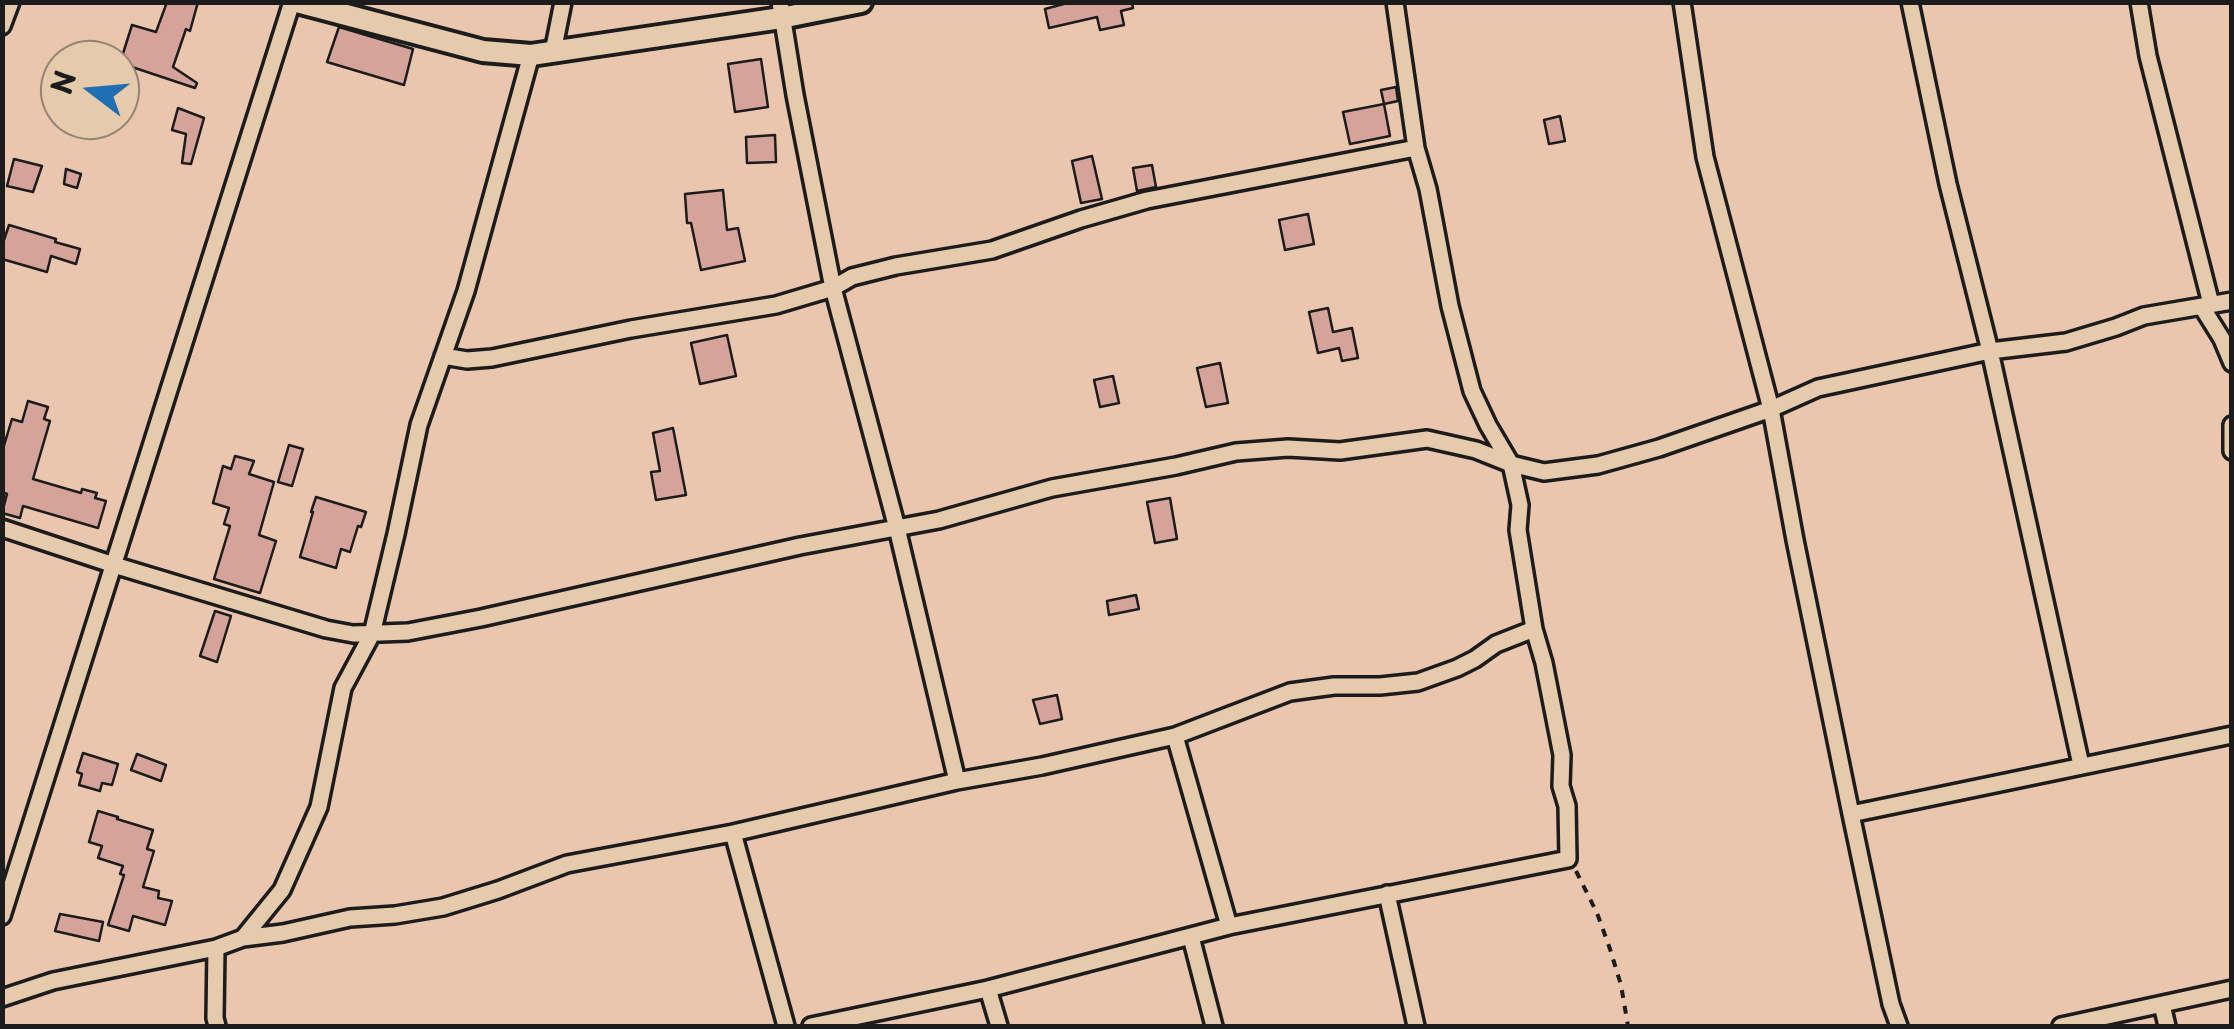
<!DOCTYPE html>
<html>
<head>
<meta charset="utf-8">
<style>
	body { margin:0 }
	#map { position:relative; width:2234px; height:1029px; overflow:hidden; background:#ebc6ae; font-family:"Playpen Sans",sans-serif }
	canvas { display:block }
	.frame { position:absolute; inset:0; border:5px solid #1c1c1c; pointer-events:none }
	.north { position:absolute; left:40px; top:40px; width:100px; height:100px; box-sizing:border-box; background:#e5caac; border:2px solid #958472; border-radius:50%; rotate:286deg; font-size:28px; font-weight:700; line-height:40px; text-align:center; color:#1c1c1c }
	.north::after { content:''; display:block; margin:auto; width:35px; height:45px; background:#1f6fb2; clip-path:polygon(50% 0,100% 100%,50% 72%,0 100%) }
</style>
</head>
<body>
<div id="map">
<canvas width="2234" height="1029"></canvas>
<div class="frame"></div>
<div class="north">N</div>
</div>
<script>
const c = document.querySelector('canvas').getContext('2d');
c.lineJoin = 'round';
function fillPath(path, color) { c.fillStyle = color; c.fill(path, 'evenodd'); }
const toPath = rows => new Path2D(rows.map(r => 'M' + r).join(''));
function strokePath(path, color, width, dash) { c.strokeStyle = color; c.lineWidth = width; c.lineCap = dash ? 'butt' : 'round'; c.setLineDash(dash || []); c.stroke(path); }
const building = toPath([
	[167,2,198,2,190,31,186,29,173,67,197,83,195,88,120,63,132,25,156,32,167,2],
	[1071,2,1132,2,1133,8,1121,11,1124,25,1100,30,1097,17,1049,28,1045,9,1071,2],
	[339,27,413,49,404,85,327,62,339,27],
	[761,59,768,107,735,112,728,64,761,59],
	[1396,87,1398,101,1384,104,1381,90,1396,87],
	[1384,104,1390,136,1350,144,1343,112,1384,104],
	[178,108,204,118,191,164,182,163,186,134,172,130,178,108],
	[1560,116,1565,141,1549,144,1544,120,1560,116],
	[775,135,776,162,747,163,746,137,775,135],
	[1092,156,1102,199,1081,203,1072,161,1092,156],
	[14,159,42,166,33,192,7,186,14,159],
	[1152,165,1156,187,1137,191,1133,168,1152,165],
	[66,169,81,174,77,188,64,184,66,169],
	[723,190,727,230,738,228,745,261,701,270,691,223,687,223,685,194,723,190],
	[1308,214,1314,244,1285,250,1279,220,1308,214],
	[9,225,56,239,55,242,80,249,76,264,51,256,47,272,2,259,2,246,9,225],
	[1328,308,1333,332,1352,328,1358,358,1342,361,1339,348,1318,353,1309,312,1328,308],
	[727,335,736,376,700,384,691,343,727,335],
	[1220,363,1228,403,1206,407,1197,368,1220,363],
	[1113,376,1119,403,1100,407,1094,380,1113,376],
	[28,401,48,407,44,419,50,421,33,479,81,493,82,489,97,493,95,498,106,501,98,528,23,506,20,518,2,513,7,494,2,492,2,452,12,419,22,422,28,401],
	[673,428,686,495,656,500,651,472,660,471,653,433,673,428],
	[289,445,303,449,292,486,278,482,289,445],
	[235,456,254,461,249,474,274,482,259,535,276,541,260,593,214,579,230,526,224,524,229,508,213,503,223,466,231,469,235,456],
	[316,497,366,512,361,527,358,526,350,552,341,549,336,568,300,557,313,512,311,512,316,497],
	[1170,498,1177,539,1155,543,1147,502,1170,498],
	[1136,595,1139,609,1109,615,1107,601,1136,595],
	[215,611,231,616,217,662,200,656,215,611],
	[1057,695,1062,719,1040,724,1033,700,1057,695],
	[83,753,118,764,112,785,102,783,100,791,79,785,82,774,77,772,83,753],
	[137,754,166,765,161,781,131,770,137,754],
	[98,811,118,817,117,819,153,830,147,849,154,851,143,887,159,891,158,898,172,901,165,925,133,916,129,931,108,925,124,875,120,874,123,866,98,858,102,846,89,842,98,811],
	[60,914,103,922,99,941,55,931,60,914]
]);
fillPath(building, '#d5a399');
strokePath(building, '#1c1c1c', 2.5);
const minor = toPath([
	[780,2,795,95,833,288,897,528,957,781],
	[1682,2,1705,157,1771,409,1795,540,1851,814,1891,1004,1899,1026],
	[1910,2,1948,184,1990,351,2081,765],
	[2139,2,2148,56,2211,304],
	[2,26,11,2],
	[553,52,563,2],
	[2202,307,2222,339,2232,363],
	[443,356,467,360,492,358,631,329,776,305,833,288,852,277,896,266,992,250,1081,219,1147,200,1416,148],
	[2232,425,2232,451],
	[2,528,114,565,326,629,353,634,408,632,481,618,800,546,939,520,1052,488,1176,466,1236,452,1288,448,1340,451,1427,439,1476,450,1511,464,1544,472,1598,465,1659,448,1771,409,1818,388,1990,351,2066,342,2116,327,2144,316,2232,301],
	[1175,736,1229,926],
	[1851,814,2232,735],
	[733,833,786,1026],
	[1387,894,1416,1026],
	[2,916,292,2],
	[1191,937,1214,1026],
	[243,938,282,890,319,807,343,688,372,634,396,534,419,425,466,291,531,55],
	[216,948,215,1018,217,1026],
	[988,989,999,1026],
	[2,998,53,981,216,948,243,938,283,933,350,918,395,915,443,907,498,890,567,864,733,833,957,781,1042,766,1175,736,1290,692,1334,686,1380,686,1418,682,1457,668,1475,659,1496,644,1534,629],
	[2162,1005,2167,1026],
	[811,1026,988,989,1229,926,1568,859,1567,806,1561,786,1562,755,1544,663,1534,629,1518,530,1520,505,1511,464,1488,425,1472,391,1450,306,1428,189,1416,148,1395,2],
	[2061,1026,2232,989]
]);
const tertiary = toPath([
	[297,2,483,51,531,55,781,18,861,2]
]);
strokePath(minor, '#1c1c1c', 22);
strokePath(tertiary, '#1c1c1c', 28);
strokePath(toPath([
	[1576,871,1597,913,1610,949,1621,985,1628,1026]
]), '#1c1c1c', 4, [8, 8]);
strokePath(minor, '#e5caac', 15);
strokePath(tertiary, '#e5caac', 20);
</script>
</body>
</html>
